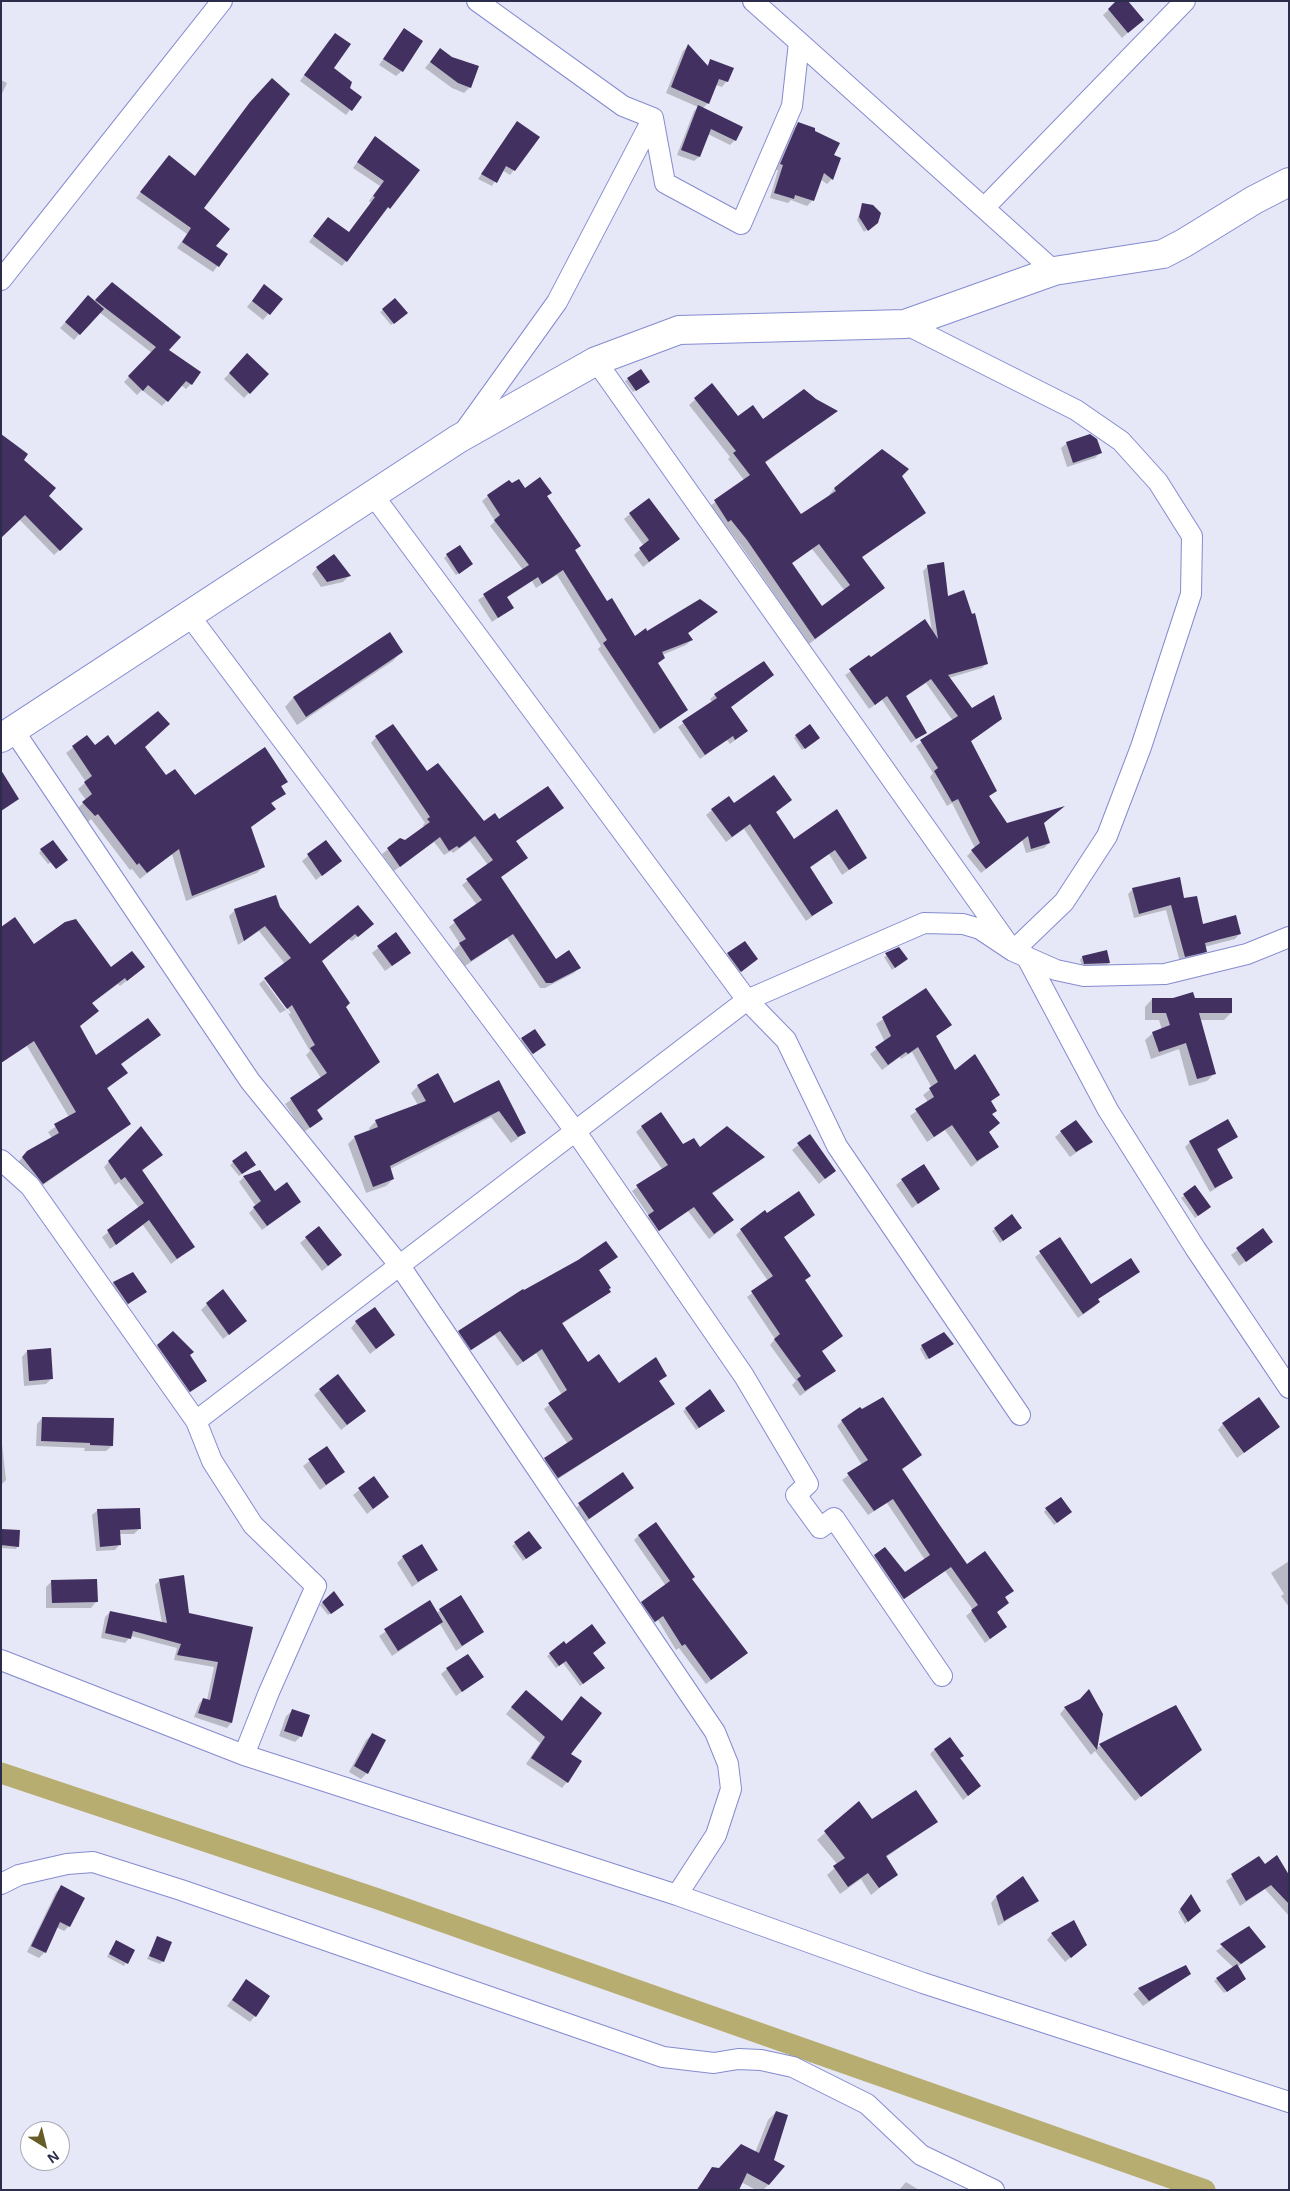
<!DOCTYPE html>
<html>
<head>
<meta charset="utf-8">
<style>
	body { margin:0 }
	#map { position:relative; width:1290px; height:2191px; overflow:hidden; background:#e6e8f7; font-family:Arial,sans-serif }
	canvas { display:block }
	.frame { position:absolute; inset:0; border:2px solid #2b2d4a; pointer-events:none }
	.north { position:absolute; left:20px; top:2121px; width:50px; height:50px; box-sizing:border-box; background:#fff; border:1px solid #aaabb7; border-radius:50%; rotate:144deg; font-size:14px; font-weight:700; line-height:20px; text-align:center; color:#2b2d4a }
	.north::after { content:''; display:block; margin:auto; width:18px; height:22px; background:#655c28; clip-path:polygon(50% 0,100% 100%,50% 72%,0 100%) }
</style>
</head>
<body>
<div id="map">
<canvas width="1290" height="2191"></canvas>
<div class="frame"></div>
<div class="north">N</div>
</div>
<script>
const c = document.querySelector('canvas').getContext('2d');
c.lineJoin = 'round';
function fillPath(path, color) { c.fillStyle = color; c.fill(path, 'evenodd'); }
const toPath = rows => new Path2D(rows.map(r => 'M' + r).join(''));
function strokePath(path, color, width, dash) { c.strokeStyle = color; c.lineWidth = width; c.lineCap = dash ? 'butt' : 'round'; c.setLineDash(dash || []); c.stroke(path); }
fillPath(toPath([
	[1118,1,1136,25,1122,38,1103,15],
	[404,30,402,71,396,76,379,65],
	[330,39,332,68,348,88,360,97,346,115,300,81],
	[688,46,706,66,711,61,727,81,722,87,716,85,708,103,703,108,735,140,730,145,708,134,699,157,694,161,677,155,694,111,698,107,666,93,683,51],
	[440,50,470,87,464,93,452,88,425,68],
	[1,80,7,83,1,96],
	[272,80,202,208,214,247,226,255,213,272,177,248,187,234,136,198,164,162,194,177,245,109],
	[517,122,514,170,510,175,502,170,492,186,478,179],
	[798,124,813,131,833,156,832,179,827,184,820,179,812,201,807,206,791,200,788,203,770,198,778,170,776,170,793,129],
	[375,137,418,170,342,266,309,242,323,223,348,233,371,203,369,201,380,186,353,168],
	[863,204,876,208,880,217,877,223,864,232,857,220],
	[106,288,168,350,191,384,186,389,181,385,162,406,142,390,137,395,124,382,152,353,99,312,74,340,60,328,83,303,94,302],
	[259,292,281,299,263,320,247,307],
	[383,310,404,316,391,325,380,312],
	[247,355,267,374,244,398,224,379],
	[641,371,646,384,633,392,625,381],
	[712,385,738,418,762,421,816,400,836,411,765,463,800,516,830,496,829,495,834,489,882,450,925,513,861,558,884,588,809,644,741,546,725,525,722,527,709,507,744,480,728,459,730,457,689,405],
	[812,549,845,591,822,608,791,564],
	[1067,443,1100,453,1095,458,1067,467,1061,448],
	[22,460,48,496,82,529,54,555,19,519],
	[512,484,525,489,550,493,546,497,579,546,574,551,606,603,635,638,716,612,687,634,691,640,686,645,662,655,664,658,657,664,687,710,654,734,598,649,601,646,557,575,536,588,532,581,506,598,512,608,492,622,478,600,523,570,490,526,495,521,482,501,488,496],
	[630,514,679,539,643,567,634,555,644,546,624,519],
	[447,555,469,567,456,575,444,558],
	[928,566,987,663,982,668,949,678,971,710,1001,719,970,742,996,790,988,797,1006,824,1043,823,1049,843,1044,848,1026,853,1022,840,981,873,967,856,975,848,952,803,947,806,930,777,933,773,916,746,953,721,926,683,905,697,926,732,911,743,882,700,869,709,845,675,870,659,932,632,923,571],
	[317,568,349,576,343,582,321,587,312,574],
	[389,633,401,652,393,661,297,725,285,707,293,698],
	[768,679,730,708,747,731,730,744,727,740,700,759,678,727,712,702,710,699,715,695],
	[796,736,816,741,802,750,794,738],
	[87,737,94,747,143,748,166,777,195,796,287,781,281,787,284,794,271,804,274,809,250,828,263,867,257,873,186,901,172,854,140,879,132,869,130,870,91,819,88,822,77,809,86,800,78,789,86,782,66,753],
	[376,737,427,773,484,822,562,808,515,842,526,858,500,878,556,960,579,968,574,973,545,988,540,988,507,938,465,966,454,950,460,944,449,927,477,905,462,885,488,865,470,841,453,853,451,851,444,855,434,842,394,871,382,854,400,840,405,841,424,827,423,825,425,823,371,743],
	[791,800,775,813,794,840,837,811,866,858,842,875,829,854,810,868,831,903,806,921,744,829,726,842,706,815,712,810,734,804],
	[326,841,340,861,316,880,302,861],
	[41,850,61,857,48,864,39,853],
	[1133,889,1183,900,1202,925,1240,933,1235,939,1204,947,1205,951,1200,957,1180,962,1166,910,1134,918,1128,894],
	[279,907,310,946,366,929,352,941,348,939,320,961,373,1067,316,1111,322,1119,304,1132,285,1104,321,1078,306,1055,310,1051,286,1010,280,1013,259,984,264,980,289,1014,291,1013,266,978,285,964,259,931,238,945,229,916,235,910],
	[395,934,403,958,385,971,372,953],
	[33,946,110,969,137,973,120,986,118,984,91,1004,79,1027,96,1057,159,1035,120,1065,126,1073,107,1089,130,1124,36,1190,16,1164,28,1152,52,1138,48,1132,69,1117,27,1046,1,1063,1,1015],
	[899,948,904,961,892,970,884,957],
	[1106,951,1109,963,1106,966,1082,966,1080,960,1082,957],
	[728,954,756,959,735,976,723,960],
	[926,990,950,1025,935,1037,955,1072,998,1095,990,1102,996,1110,991,1115,988,1132,997,1147,971,1167,945,1130,927,1142,910,1116,928,1102,923,1095,932,1088,912,1052,901,1059,900,1057,882,1070,870,1054,885,1042,876,1024],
	[1152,999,1194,999,1231,1013,1224,1020,1200,1020,1215,1073,1207,1081,1189,1086,1179,1049,1151,1059,1145,1040,1153,1033,1162,1030,1159,1020,1145,1020,1145,1007],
	[522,1039,545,1045,530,1056,520,1042],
	[499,1082,524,1132,517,1139,511,1143,491,1117,390,1169,393,1179,386,1186,366,1193,348,1144,355,1137,370,1131,369,1128,376,1121,418,1105,411,1093,418,1086,453,1105],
	[642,1127,683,1146,764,1157,712,1194,727,1225,709,1239,688,1211,653,1235,644,1222,649,1216,632,1191,662,1169,636,1132],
	[141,1128,161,1155,142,1171,193,1247,171,1264,143,1225,110,1249,102,1237,139,1208,119,1182,115,1185,104,1167],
	[1061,1132,1091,1142,1070,1157,1055,1137],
	[809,1136,834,1171,819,1184,792,1150],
	[1236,1137,1217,1150,1232,1178,1210,1192,1185,1147,1190,1142],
	[246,1153,252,1167,239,1176,230,1165],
	[259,1172,274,1193,295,1206,262,1230,249,1213,256,1206,239,1182,244,1177],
	[902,1180,939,1188,912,1208,896,1185],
	[1195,1187,1207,1210,1195,1218,1181,1198],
	[814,1215,783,1238,804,1280,821,1351,834,1371,800,1396,792,1385,796,1381,770,1345,775,1339,747,1297,768,1281,736,1235,741,1230],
	[995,1229,1018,1230,1000,1243,992,1231],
	[1263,1230,1266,1247,1239,1266,1231,1255],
	[306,1238,334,1261,322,1271,300,1243],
	[1059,1239,1090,1286,1139,1272,1097,1300,1099,1302,1094,1307,1078,1318,1035,1257],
	[616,1257,598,1271,610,1292,562,1324,588,1363,619,1384,665,1375,658,1382,673,1404,552,1483,540,1464,568,1444,544,1409,562,1395,536,1353,517,1366,495,1335,465,1354,454,1337,459,1332],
	[133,1273,145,1292,122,1309,108,1289,113,1283],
	[207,1304,246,1321,223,1339,201,1310],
	[356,1322,394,1335,370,1354,351,1328],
	[953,1344,926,1360,920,1349,922,1346],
	[158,1346,188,1355,203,1383,187,1394,155,1348],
	[27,1351,52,1378,46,1384,24,1386,22,1357],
	[320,1390,365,1411,341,1430,314,1395],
	[686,1409,721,1413,696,1430,683,1411],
	[42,1418,112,1446,106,1451,84,1451,85,1448,36,1446,37,1424],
	[842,1421,920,1455,901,1470,967,1566,1012,1591,1004,1598,1008,1603,996,1613,1006,1627,985,1643,966,1616,973,1610,945,1571,898,1603,869,1561,885,1548,905,1574,925,1560,887,1503,868,1515,842,1480,862,1465,837,1426],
	[1223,1424,1279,1427,1237,1458,1218,1430],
	[1,1435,6,1480,1,1485],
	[327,1448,344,1472,320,1490,303,1466],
	[622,1474,632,1488,583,1524,573,1510],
	[374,1478,382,1502,367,1514,353,1495],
	[1046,1509,1068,1514,1054,1525,1044,1512],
	[98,1510,139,1529,134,1534,119,1534,120,1544,115,1550,96,1551,92,1515],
	[1,1530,18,1546,16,1549,1,1548],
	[529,1533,538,1550,523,1561,512,1546],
	[639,1535,691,1579,747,1653,706,1684,679,1648,676,1650,658,1620,650,1626,637,1607,666,1586,634,1540],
	[403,1557,437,1569,412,1587,397,1563],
	[1289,1561,1289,1607,1281,1596,1284,1594,1271,1573],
	[160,1580,188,1614,251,1628,231,1723,227,1728,194,1717,199,1704,203,1699,207,1700,214,1667,174,1660,177,1648,131,1636,125,1643,101,1638,105,1617,110,1612,162,1623,155,1585],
	[52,1581,96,1602,91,1608,46,1608,46,1587],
	[334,1593,340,1607,328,1615,320,1605],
	[429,1602,437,1613,440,1610,483,1632,456,1651,440,1624,392,1656,379,1636],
	[550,1654,592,1654,601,1670,580,1686,563,1663,556,1668,547,1656],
	[447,1669,482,1677,456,1696,441,1674],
	[520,1697,561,1722,581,1698,569,1754,567,1782,562,1788,526,1764,540,1743,506,1714],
	[1175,1707,1201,1750,1135,1801,1095,1751,1091,1755,1060,1714,1065,1708,1096,1748],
	[292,1711,301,1736,295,1742,279,1736,286,1716],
	[372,1735,367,1773,361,1779,349,1772,366,1740],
	[935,1749,959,1758,980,1786,963,1800,930,1754],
	[858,1803,872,1821,936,1822,885,1858,897,1874,871,1895,861,1879,840,1894,827,1875,838,1865,817,1840],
	[1259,1858,1264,1865,1289,1878,1289,1916,1265,1889,1240,1906,1226,1881],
	[62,1887,69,1926,64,1931,56,1927,45,1952,39,1958,27,1952,56,1892],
	[996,1897,1037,1901,998,1926,991,1903],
	[1189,1898,1200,1910,1185,1924,1178,1912],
	[1249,1928,1265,1947,1237,1967,1242,1981,1224,1993,1214,1981,1234,1968,1216,1951],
	[1052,1934,1080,1950,1065,1962,1047,1940],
	[158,1937,163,1961,160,1964,147,1959],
	[116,1941,134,1950,124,1966,107,1957],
	[1190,1974,1143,2006,1133,1994,1139,1989],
	[246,1981,255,2016,250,2022,227,2006],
	[776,2112,769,2184,763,2190,756,2190,741,2182,738,2190,696,2190,713,2168,719,2170,755,2153,768,2120],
	[906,2182,919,2190,899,2190]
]), '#0003');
strokePath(toPath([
	[1,1773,378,1899,1205,2190]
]), '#b8ad70', 21);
fillPath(toPath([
	[1116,1,1128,1,1144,20,1128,33,1108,9],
	[404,28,423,41,403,72,383,59],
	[335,33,351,44,334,68,352,82,350,88,362,97,352,111,304,75],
	[688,44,708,66,710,59,734,68,728,82,719,79,709,104,671,87],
	[440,48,452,57,479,66,471,88,458,83,430,62],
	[272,78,290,94,204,208,230,229,216,246,228,254,219,267,182,242,191,228,140,192,169,155,195,176,250,102],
	[698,105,743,127,736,141,711,129,700,157,681,150],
	[517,121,540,137,515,171,506,166,497,183,481,174],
	[798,122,815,128,815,131,840,143,834,155,841,158,833,180,824,173,814,201,795,195,794,199,774,193,783,165,780,164],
	[375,136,420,170,390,209,388,207,347,262,313,236,328,217,349,232,375,197,373,196,384,181,357,162],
	[862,203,873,205,881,213,878,223,868,231,859,217],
	[112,282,181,337,169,350,201,372,192,385,186,381,168,402,148,385,143,391,128,376,156,347,95,300],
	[264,284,283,299,270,315,252,301],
	[88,295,104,309,80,335,65,322],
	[395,298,408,313,394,324,382,309],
	[247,353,269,374,250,394,229,373],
	[641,369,650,382,636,391,627,378],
	[712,383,738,416,753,405,763,419,804,389,816,399,838,411,765,462,801,514,836,491,834,488,882,449,909,469,902,476,926,513,862,557,885,588,815,639,747,540,731,520,728,522,714,500,750,475,733,453,736,451,694,398],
	[819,544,850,585,822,606,792,563],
	[1,434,28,454,24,460,56,488,49,496,83,529,60,551,25,515,1,538],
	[1090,434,1097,439,1102,453,1073,463,1066,442],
	[540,477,552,493,547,496,581,546,575,550,607,601,612,598,635,636,646,628,647,631,700,599,718,612,688,633,693,640,662,652,665,658,658,663,688,710,660,729,603,643,607,640,563,570,542,584,538,577,507,597,514,608,498,618,483,594,529,565,494,520,500,515,487,495,509,480,512,483,519,479,525,488],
	[649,498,680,539,649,562,639,548,649,540,629,513],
	[460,545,473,564,459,574,446,554],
	[334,554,351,576,327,582,316,567],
	[944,562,948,596,964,590,972,614,975,613,988,664,948,675,972,708,994,695,1002,719,971,741,997,791,989,796,1007,823,1065,806,1044,823,1050,843,1031,849,1028,836,986,869,971,850,980,843,958,799,952,802,934,771,938,768,920,740,958,716,931,679,906,696,927,733,916,739,887,696,875,705,849,669,869,655,871,657,925,619,938,639,927,565],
	[390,632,403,652,306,717,293,697],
	[764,661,774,675,731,707,748,731,735,740,733,736,705,755,682,721,717,698,714,694],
	[158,711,170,724,145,747,166,775,175,769,195,795,265,747,288,782,281,786,286,794,271,803,276,809,251,827,265,867,192,896,179,849,147,873,139,863,137,865,98,814,95,816,82,802,92,794,84,782,92,776,72,746,87,735,95,745,108,735,115,745],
	[393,724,427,771,438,763,484,821,495,813,499,819,548,786,564,808,516,841,528,858,501,877,556,959,569,950,581,968,552,983,546,983,513,934,471,961,459,943,466,939,453,920,482,900,466,879,493,860,475,836,459,848,457,846,449,851,440,837,400,867,387,848,400,838,405,840,430,822,427,819,430,817,375,736],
	[810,724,820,738,805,749,795,735],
	[1,770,19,799,1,811],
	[774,775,792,800,776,812,794,839,837,809,867,858,849,870,835,850,810,867,833,903,812,916,750,824,732,837,711,809,729,796,734,803],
	[53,840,68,860,56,869,40,849],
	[326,840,342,861,322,876,307,854],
	[1180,877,1184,898,1197,896,1203,924,1236,915,1241,934,1205,943,1207,952,1185,957,1171,905,1139,914,1132,888],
	[276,895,280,907,310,944,358,905,374,924,358,937,355,934,322,961,350,1003,346,1007,380,1062,317,1110,323,1119,310,1128,290,1098,327,1073,310,1048,315,1045,292,1005,287,1009,264,978,291,958,265,926,244,941,234,909],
	[15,917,34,944,65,922,76,919,111,967,132,951,145,967,127,981,125,978,92,1003,99,1011,80,1026,96,1055,148,1018,161,1035,121,1064,128,1073,107,1088,131,1124,43,1184,22,1157,27,1151,59,1133,54,1124,76,1112,34,1041,1,1063,1,927],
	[396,932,411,953,392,966,377,946],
	[745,941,758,959,741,972,727,953],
	[899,947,908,959,895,968,885,953],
	[1107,950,1110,963,1084,964,1082,956],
	[926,988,952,1025,936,1036,955,1070,975,1054,1000,1095,991,1101,997,1111,992,1114,1000,1123,989,1132,999,1147,977,1161,952,1125,934,1137,915,1109,934,1097,929,1088,938,1082,918,1047,908,1054,906,1052,888,1065,875,1047,891,1036,882,1017],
	[1193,992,1195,998,1232,998,1232,1013,1199,1013,1216,1074,1197,1079,1186,1043,1159,1052,1152,1032,1170,1025,1166,1013,1152,1013,1152,998,1173,998],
	[535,1029,546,1045,533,1054,521,1038],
	[438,1073,454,1103,499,1080,526,1133,518,1137,499,1111,390,1166,394,1179,373,1187,354,1136,378,1127,375,1120,426,1101,417,1085],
	[661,1112,683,1144,694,1138,700,1147,727,1126,765,1157,712,1193,734,1220,714,1234,694,1207,659,1231,648,1215,654,1211,636,1185,668,1165,641,1126],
	[1228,1119,1238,1137,1217,1149,1233,1178,1215,1188,1189,1141],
	[1076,1120,1093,1142,1076,1152,1060,1131],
	[141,1126,163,1155,142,1170,195,1247,177,1259,149,1220,116,1245,107,1230,144,1203,125,1177,121,1180,108,1161],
	[810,1134,836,1171,825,1179,797,1143],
	[246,1151,256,1165,242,1174,232,1161],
	[924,1164,940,1189,918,1204,901,1179],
	[260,1170,275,1191,287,1182,301,1202,267,1226,253,1207,261,1201,243,1176],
	[1195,1185,1211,1207,1198,1216,1183,1194],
	[799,1191,815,1215,784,1237,811,1276,805,1280,843,1336,822,1351,836,1371,805,1391,797,1379,801,1376,774,1339,780,1334,751,1291,773,1276,740,1229,765,1210,767,1213],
	[1012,1214,1022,1228,1003,1241,994,1228],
	[319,1226,342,1255,328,1266,305,1237],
	[1263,1228,1273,1242,1246,1262,1236,1248],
	[1060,1237,1091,1284,1131,1258,1140,1272,1098,1299,1100,1302,1083,1314,1039,1251],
	[606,1241,618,1257,599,1270,611,1288,609,1289,611,1292,562,1323,588,1362,599,1354,619,1383,656,1357,667,1376,659,1381,675,1404,558,1478,544,1458,573,1439,548,1403,567,1390,542,1349,523,1362,500,1331,471,1350,458,1331,523,1289,524,1290,578,1260],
	[133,1272,147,1292,128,1304,113,1282],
	[223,1289,247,1321,229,1335,206,1303],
	[375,1307,395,1335,376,1349,355,1321],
	[173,1331,194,1352,190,1355,207,1381,190,1392,157,1345],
	[944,1332,954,1344,929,1359,921,1345],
	[51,1348,53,1379,29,1381,27,1350],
	[338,1374,366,1411,347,1425,319,1389],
	[710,1389,725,1411,699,1428,685,1408],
	[883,1397,922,1455,902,1469,939,1524,967,1564,985,1551,1014,1591,1005,1597,1009,1603,997,1612,1007,1627,990,1639,971,1610,978,1605,951,1567,904,1599,874,1555,885,1547,905,1572,930,1555,893,1499,874,1511,847,1473,868,1460,841,1420,860,1407,862,1409],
	[1259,1397,1280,1427,1244,1453,1222,1423],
	[42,1417,114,1418,113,1446,90,1445,90,1443,41,1441],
	[327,1446,345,1472,326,1485,308,1459],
	[623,1472,634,1488,589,1519,578,1503],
	[374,1476,389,1497,373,1509,358,1488],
	[1061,1497,1072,1512,1057,1523,1045,1508],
	[140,1508,141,1529,120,1530,121,1545,100,1547,97,1509],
	[656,1522,695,1577,692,1579,748,1653,711,1680,685,1644,682,1646,663,1616,655,1622,641,1602,670,1581,638,1535],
	[1,1529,20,1530,19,1547,1,1545],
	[529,1531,542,1548,526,1559,514,1542],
	[422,1544,438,1570,418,1582,402,1556],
	[184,1575,189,1613,253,1627,232,1723,198,1713,203,1698,210,1700,218,1662,177,1655,181,1644,133,1631,131,1639,105,1633,110,1611,167,1623,159,1579],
	[97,1579,98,1602,52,1603,51,1580],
	[334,1591,344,1605,331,1614,322,1602],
	[461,1595,484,1632,462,1646,439,1609],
	[430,1600,443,1622,398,1651,384,1629],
	[592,1624,606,1643,593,1653,605,1668,583,1684,566,1661,559,1666,549,1653,564,1641,566,1644],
	[468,1654,484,1677,462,1692,446,1668],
	[1089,1689,1103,1714,1097,1750,1064,1707,1080,1699],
	[526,1690,562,1721,581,1696,602,1713,571,1754,582,1761,568,1783,531,1758,545,1737,511,1707],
	[1176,1705,1202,1750,1141,1797,1099,1744],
	[292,1709,310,1715,302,1737,284,1731],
	[372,1733,386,1740,368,1774,354,1766],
	[950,1737,964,1756,960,1758,981,1786,968,1796,934,1749],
	[916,1790,938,1822,886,1856,898,1875,879,1888,868,1873,848,1887,833,1866,845,1858,824,1831,859,1801,872,1819],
	[1277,1855,1289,1875,1289,1904,1271,1885,1246,1901,1231,1874,1259,1856,1265,1864],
	[1023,1876,1039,1901,1004,1921,996,1896],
	[61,1885,85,1898,70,1927,60,1922,46,1953,31,1946],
	[1191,1894,1201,1911,1188,1922,1180,1909],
	[1074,1920,1087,1945,1071,1958,1051,1933],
	[1249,1926,1266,1947,1241,1964,1220,1944],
	[157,1936,172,1942,164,1962,149,1956],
	[116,1940,135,1950,128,1964,109,1954],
	[1237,1964,1246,1979,1227,1992,1216,1978],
	[1186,1965,1191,1974,1149,2001,1138,1988],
	[246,1979,270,1996,256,2017,232,2000],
	[776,2111,788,2115,774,2160,785,2166,769,2185,747,2173,739,2190,697,2190,712,2167,719,2168,741,2144,759,2153]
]), '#423060');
const minor = toPath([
	[477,1,623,106,653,118],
	[799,42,1054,271],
	[653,118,665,183,741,224,792,106,799,42,753,1],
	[984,208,1185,1],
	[1,280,222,1],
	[596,361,1013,951,1064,902,1107,836,1141,747,1191,594,1192,536,1158,482,1121,441,1076,410,905,324],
	[463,433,557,302,653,118],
	[373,495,747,1000,786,1040,837,1146,1020,1415],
	[189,615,576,1132,744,1376,808,1484,796,1495,820,1528,834,1518,942,1676],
	[14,731,250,1081,400,1266,715,1732,728,1764,731,1789,716,1835,677,1895],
	[1026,956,1108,1110,1195,1248,1289,1388],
	[1,1160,30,1186,196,1421,212,1461,253,1525,316,1586,269,1692,244,1755],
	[196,1421,747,1000,924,923,963,924,980,929,1013,951,1056,970,1084,976,1165,974,1247,954,1289,937],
	[1,1660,244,1755,677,1895,923,1983,1289,2102],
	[1,1884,19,1875,67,1864,93,1862,181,1890,663,2057,714,2063,738,2059,761,2060,793,2067,867,2104,921,2155,994,2190]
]);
const secondary = toPath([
	[1,738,458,439,596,361,679,330,905,324,1054,271,1163,254,1184,243,1254,200,1289,182]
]);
strokePath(minor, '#858bd0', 22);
strokePath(secondary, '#858bd0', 30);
strokePath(minor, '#fff', 20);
strokePath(secondary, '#fff', 28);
</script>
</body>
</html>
